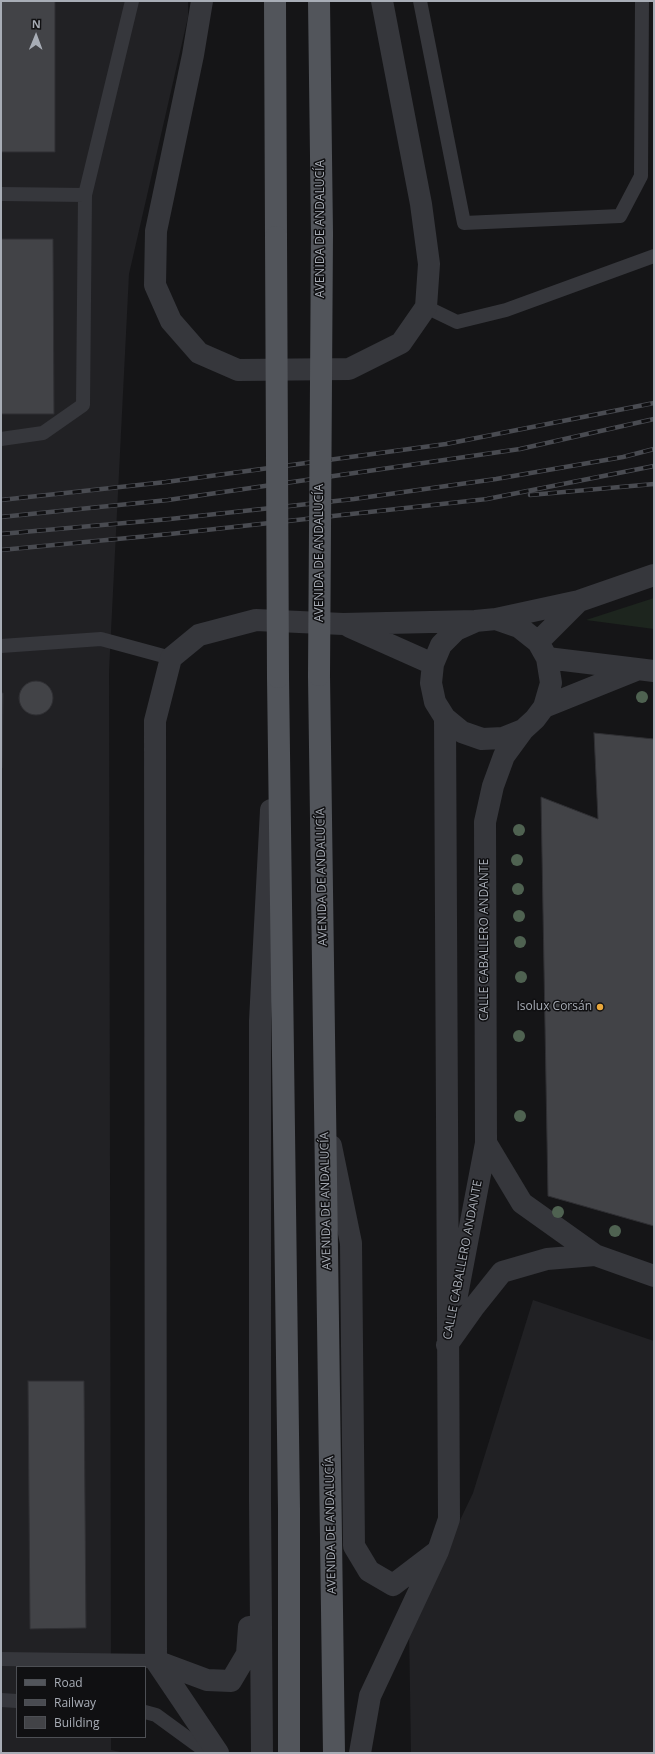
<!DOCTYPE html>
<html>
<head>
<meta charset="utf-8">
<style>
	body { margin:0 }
	#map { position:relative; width:655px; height:1754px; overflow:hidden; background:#151517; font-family:"Open Sans",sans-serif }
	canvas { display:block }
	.frame { position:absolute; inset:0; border:2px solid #a8adb6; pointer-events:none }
	.legend { position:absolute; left:16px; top:1666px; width:130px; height:72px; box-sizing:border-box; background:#101012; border:1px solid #4d4f54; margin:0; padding:5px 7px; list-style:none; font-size:12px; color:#a8adb6 }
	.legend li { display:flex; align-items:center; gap:8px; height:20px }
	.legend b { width:20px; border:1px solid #4d4f54 }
	.north { position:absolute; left:16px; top:16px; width:40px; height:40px; -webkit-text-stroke:3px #101012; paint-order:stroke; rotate:1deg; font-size:11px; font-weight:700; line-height:16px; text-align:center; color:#a8adb6 }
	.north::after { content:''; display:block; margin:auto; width:14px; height:18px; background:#a8adb6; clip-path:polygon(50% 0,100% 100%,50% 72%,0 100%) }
</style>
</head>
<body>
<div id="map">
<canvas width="655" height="1754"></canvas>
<div class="frame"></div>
<ul class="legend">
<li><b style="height:5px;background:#52555b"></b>Road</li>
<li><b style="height:5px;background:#494b51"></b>Railway</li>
<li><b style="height:11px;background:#424347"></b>Building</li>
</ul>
<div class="north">N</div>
</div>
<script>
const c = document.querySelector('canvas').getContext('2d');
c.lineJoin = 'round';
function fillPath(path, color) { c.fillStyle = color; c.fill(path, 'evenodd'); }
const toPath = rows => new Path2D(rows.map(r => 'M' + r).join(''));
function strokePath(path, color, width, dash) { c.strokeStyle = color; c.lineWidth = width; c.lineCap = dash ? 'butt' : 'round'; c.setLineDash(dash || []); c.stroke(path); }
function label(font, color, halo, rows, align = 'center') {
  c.font = font + ' "Open Sans",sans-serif'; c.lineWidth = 3; c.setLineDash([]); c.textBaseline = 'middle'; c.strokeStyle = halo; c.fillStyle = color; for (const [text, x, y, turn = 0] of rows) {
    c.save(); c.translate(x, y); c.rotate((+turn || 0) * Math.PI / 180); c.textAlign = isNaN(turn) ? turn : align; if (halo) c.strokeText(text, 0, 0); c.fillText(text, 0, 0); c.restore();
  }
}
fillPath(toPath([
	[1,1,188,1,188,17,129,274,109,671,111,1667,17,1667,17,1737,111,1737,111,1750,125,1753,1,1753],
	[533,1300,654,1341,654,1753,411,1753,409,1627,473,1493]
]), '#212124');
fillPath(toPath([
	[654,598,654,629,586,620]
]), '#1d251e');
const building = toPath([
	[1,1,55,1,55,152,1,152,1,1],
	[1,239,53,239,54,414,1,414,1,239],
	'19 698a17 17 0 1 1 34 0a17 17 0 1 1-34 0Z',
	[1,693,3,693,2,768,1,768,1,693],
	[594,733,654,739,654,1226,548,1196,541,797,598,819,594,733],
	[28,1381,84,1381,86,1628,30,1629,28,1381]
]);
fillPath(building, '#424347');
strokePath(building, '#2f2f33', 1);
strokePath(toPath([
	[420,1,464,223,620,216,641,176,642,1],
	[1,194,85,195,132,1],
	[426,307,457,322,506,310,654,256],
	[1,439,43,433,83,405,85,195],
	[1,646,101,639,171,658],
	[1,1659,156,1661],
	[1,1700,17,1701],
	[145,1712,156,1715,208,1753]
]), '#36373c', 14);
strokePath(toPath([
	[202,1,193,55,156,231,155,285,171,321,199,353,238,370,349,369,401,343,426,307,429,264,421,204,382,1],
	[474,622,456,630,441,645,433,664,431,683,435,702,445,718,462,732,482,739,503,738,523,730,535,719,544,707,551,683,547,658,538,642,519,627,496,619],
	[350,627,433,664],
	[538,642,579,601],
	[547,658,654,671],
	[544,707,636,670],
	[486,1143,522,1203,595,1255,654,1276],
	[331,1146,351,1243,354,1546,369,1571,393,1585,435,1553],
	[457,1295,486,1143,485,822,493,786,504,756,523,730],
	[447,1345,474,1307,502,1272,547,1259,595,1255],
	[156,1661,207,1680,231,1681,247,1654,249,1627],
	[218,1753,156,1661,155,721,171,658,199,635,256,620,343,624,475,621,496,619,579,601,654,575],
	[262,1753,260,1502,260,1021,271,810],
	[360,1753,370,1696,438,1551,449,1519,445,718]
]), '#36373c', 22);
strokePath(toPath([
	[275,1,276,237],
	[319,1,322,234],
	[319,675,334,1753],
	[278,677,289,1509,289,1753]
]), '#52555b', 22);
const rail = toPath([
	[530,495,654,484],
	[1,500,166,482,446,444,654,403],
	[1,517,168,500,520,449,654,419],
	[1,534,170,519,354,499,496,479,623,457,654,449],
	[1,550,170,534,487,499,654,466]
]);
strokePath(rail, '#494b51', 4.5);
strokePath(rail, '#101012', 3, [9]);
strokePath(toPath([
	[276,237,278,677],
	[319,675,322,234]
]), '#52555b', 22);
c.fillStyle = '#4f6251';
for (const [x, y] of [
	[642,697],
	[519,830],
	[517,860],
	[518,889],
	[519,916],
	[520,942],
	[521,977],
	[519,1036],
	[520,1116],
	[558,1212],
	[615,1231]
]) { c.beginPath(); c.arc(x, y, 6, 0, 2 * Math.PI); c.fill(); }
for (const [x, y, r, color] of [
	[600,1007,4,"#e9a73b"]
]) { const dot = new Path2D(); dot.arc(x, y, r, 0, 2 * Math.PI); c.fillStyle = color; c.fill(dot); strokePath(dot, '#101012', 1.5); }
label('12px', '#a8adb6', '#101012', [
	["AVENIDA DE ANDALUCÍA",321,229,-90],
	["AVENIDA DE ANDALUCÍA",320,553,-90],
	["AVENIDA DE ANDALUCÍA",322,877,-91],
	["CALLE CABALLERO ANDANTE",485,940,-90],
	["AVENIDA DE ANDALUCÍA",326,1201,-91],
	["CALLE CABALLERO ANDANTE",463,1260,-79],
	["AVENIDA DE ANDALUCÍA",331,1525,-91]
]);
label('12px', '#a8adb6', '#101012', [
	["Isolux Corsán",592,1007]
], 'right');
</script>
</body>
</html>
